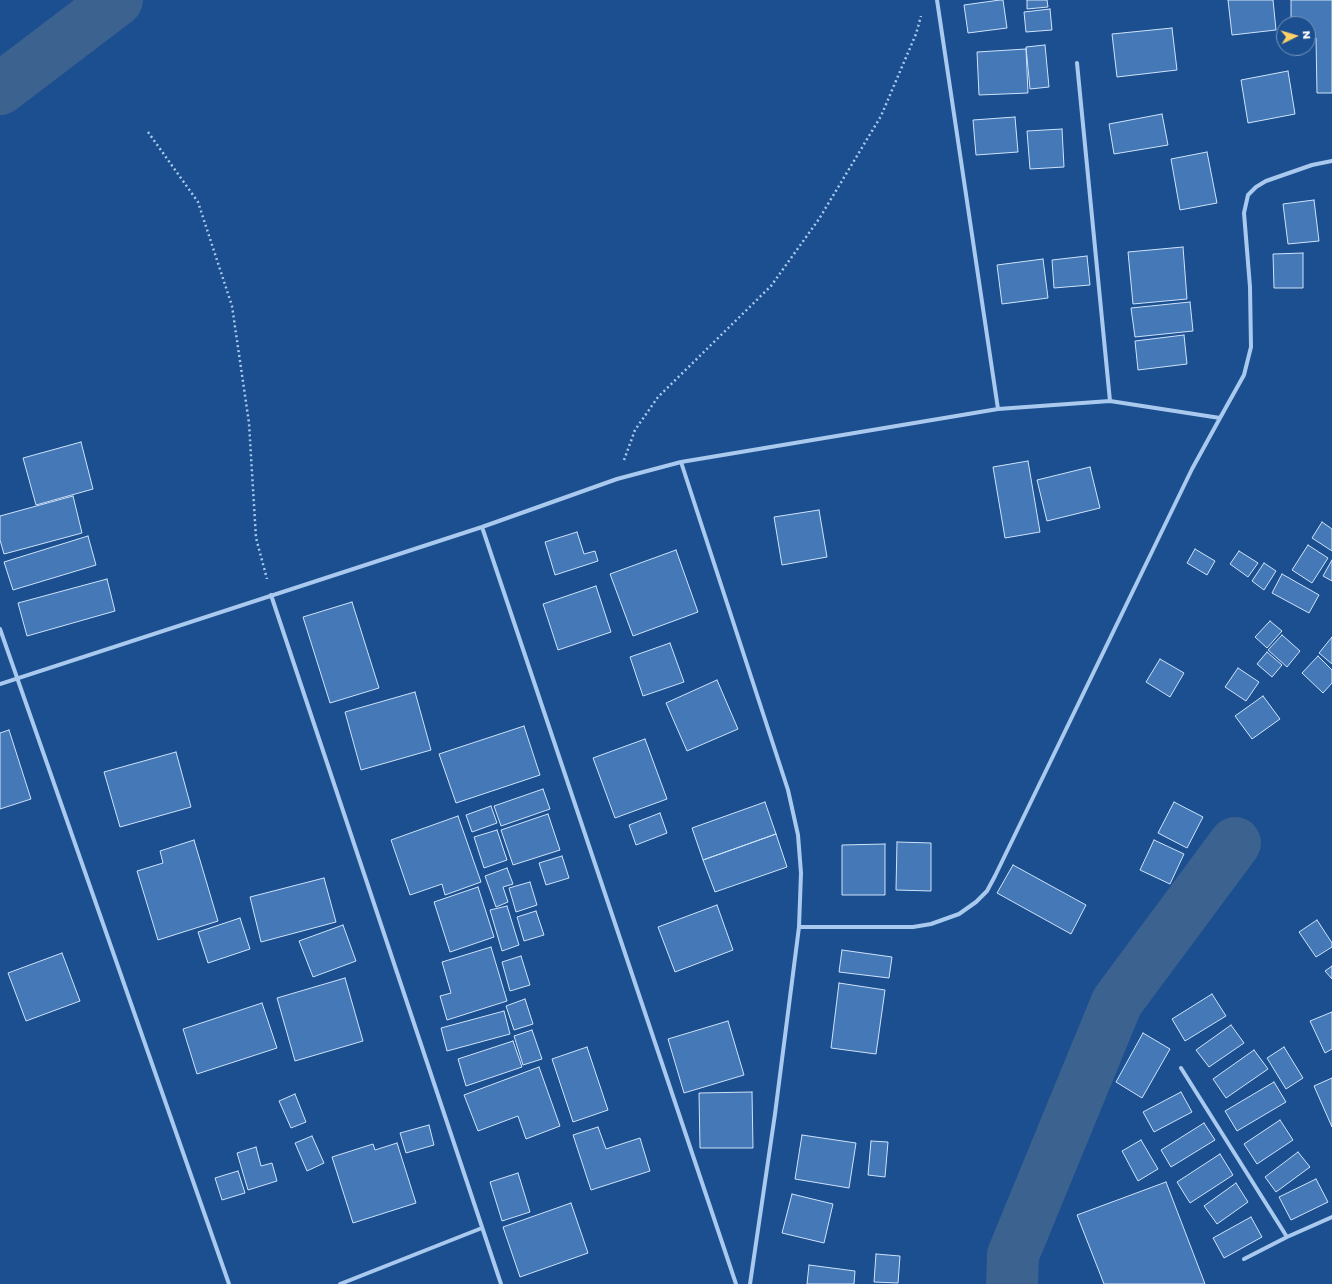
<!DOCTYPE html>
<html>
<head>
<meta charset="utf-8">
<style>
	body { margin:0 }
	#map { position:relative; width:1332px; height:1284px; overflow:hidden; background:#1b4f8f; font-family:Poppins,sans-serif }
	canvas { display:block }
	.north { position:absolute; left:1276px; top:16px; width:40px; height:40px; box-sizing:border-box; background:#1b4f8f; border:1px solid #7695bc; border-radius:50%; rotate:85deg; font-size:11px; font-weight:700; line-height:16px; text-align:center; color:#fff }
	.north::after { content:''; display:block; margin:auto; width:14px; height:18px; background:#ffd166; clip-path:polygon(50% 0,100% 100%,50% 72%,0 100%) }
</style>
</head>
<body>
<div id="map">
<canvas width="1332" height="1284"></canvas>
<div class="north">N</div>
</div>
<script>
const c = document.querySelector('canvas').getContext('2d');
c.lineJoin = 'round';
const toPath = rows => new Path2D(rows.map(r => 'M' + r).join(''));
function strokePath(path, color, width, dash) { c.strokeStyle = color; c.lineWidth = width; c.lineCap = dash ? 'butt' : 'round'; c.setLineDash(dash || []); c.stroke(path); }
function fillPath(path, color) { c.fillStyle = color; c.fill(path, 'evenodd'); }
strokePath(toPath([
	[0,89,117,0],
	[1012,1284,1013,1255,1117,1002,1235,843]
]), '#3c6290', 52);
const building = toPath([
	[1000,0,1003,0,1007,28,968,33,964,5,1000,0],
	[1027,0,1047,0,1048,7,1027,9,1027,0],
	[1228,0,1273,0,1276,30,1232,35,1228,0],
	[1291,0,1332,0,1332,93,1317,93,1316,38,1308,39,1308,24,1291,24,1291,0],
	[1050,9,1052,30,1026,32,1024,12,1050,9],
	[1172,28,1177,70,1117,77,1112,34,1172,28],
	[1045,45,1049,87,1030,89,1026,47,1045,45],
	[1026,49,1028,93,979,95,977,52,1026,49],
	[1288,71,1295,114,1248,123,1241,80,1288,71],
	[1162,114,1168,145,1114,154,1109,124,1162,114],
	[1015,117,1018,152,976,155,973,120,1015,117],
	[1062,129,1064,167,1030,169,1027,131,1062,129],
	[1207,152,1217,203,1180,210,1171,159,1207,152],
	[1314,200,1319,241,1288,244,1283,204,1314,200],
	[1183,247,1187,299,1133,304,1128,252,1183,247],
	[1303,253,1303,288,1274,288,1273,254,1303,253],
	[1087,256,1090,285,1054,288,1052,260,1087,256],
	[1043,259,1048,298,1002,304,997,265,1043,259],
	[1190,302,1193,331,1135,337,1131,308,1190,302],
	[1184,335,1187,364,1138,370,1135,341,1184,335],
	[81,442,93,489,36,505,23,458,81,442],
	[1028,461,1040,532,1005,538,993,467,1028,461],
	[1090,467,1100,508,1047,521,1037,480,1090,467],
	[73,496,82,533,4,554,0,540,0,516,73,496],
	[819,510,827,557,782,565,774,517,819,510],
	[1322,522,1332,529,1332,551,1312,538,1322,522],
	[577,532,584,554,595,551,598,561,555,575,545,542,577,532],
	[88,536,96,565,13,590,4,562,88,536],
	[1308,545,1328,558,1312,583,1292,570,1308,545],
	[1195,549,1215,561,1207,575,1187,563,1195,549],
	[676,550,698,612,633,636,610,574,676,550],
	[1239,551,1258,563,1248,577,1230,564,1239,551],
	[1332,560,1332,581,1323,576,1332,560],
	[1264,563,1276,571,1264,590,1252,581,1264,563],
	[1282,574,1319,595,1309,613,1272,593,1282,574],
	[107,579,115,611,27,636,18,603,107,579],
	[596,586,611,632,558,650,543,604,596,586],
	[352,602,379,688,330,703,303,617,352,602],
	[1270,621,1282,631,1267,648,1255,637,1270,621],
	[1282,635,1300,651,1287,667,1268,650,1282,635],
	[1332,637,1332,664,1319,653,1332,637],
	[670,643,684,682,643,696,630,657,670,643],
	[1267,652,1282,665,1272,677,1257,664,1267,652],
	[1318,656,1332,670,1332,683,1323,693,1302,673,1318,656],
	[1160,659,1184,673,1170,697,1146,682,1160,659],
	[1238,668,1259,682,1246,701,1225,687,1238,668],
	[717,680,738,729,687,751,666,703,717,680],
	[415,692,431,750,361,770,345,712,415,692],
	[1263,696,1280,719,1252,739,1235,716,1263,696],
	[524,726,540,775,456,803,439,754,524,726],
	[9,730,31,799,0,809,0,733,9,730],
	[645,739,667,799,615,818,593,758,645,739],
	[176,752,191,807,120,827,104,772,176,752],
	[543,789,550,809,501,826,494,806,543,789],
	[765,802,776,834,703,860,692,828,765,802],
	[1174,802,1203,817,1187,848,1158,833,1174,802],
	[491,806,497,823,472,832,466,815,491,806],
	[660,813,667,833,636,845,629,825,660,813],
	[548,814,560,850,513,865,501,830,548,814],
	[458,816,481,882,445,895,442,884,410,895,391,840,458,816],
	[497,830,507,860,484,868,474,837,497,830],
	[776,834,787,867,715,892,703,860,776,834],
	[194,840,218,921,158,940,137,871,163,863,160,851,194,840],
	[1154,840,1184,854,1170,884,1140,870,1154,840],
	[897,842,931,843,931,891,896,890,897,842],
	[885,844,885,895,842,895,842,845,885,844],
	[562,856,569,878,546,885,539,863,562,856],
	[1013,865,1086,905,1071,934,997,893,1013,865],
	[507,868,513,884,503,887,508,902,496,907,485,876,507,868],
	[324,878,336,922,261,942,250,897,324,878],
	[530,882,537,905,516,912,509,888,530,882],
	[478,887,494,937,450,952,434,902,478,887],
	[717,905,733,950,675,972,658,927,717,905],
	[507,906,519,945,502,951,490,910,507,906],
	[536,911,544,935,524,941,517,917,536,911],
	[240,918,250,949,208,963,198,932,240,918],
	[1317,920,1332,943,1332,947,1316,957,1299,932,1317,920],
	[343,925,356,961,313,977,299,941,343,925],
	[491,947,507,1001,447,1020,440,996,451,993,442,962,491,947],
	[842,950,892,957,889,978,839,972,842,950],
	[62,953,80,1001,26,1021,8,973,62,953],
	[521,956,530,985,510,991,502,962,521,956],
	[1332,966,1332,979,1325,971,1332,966],
	[345,978,363,1041,295,1061,277,998,345,978],
	[839,983,885,990,876,1054,831,1048,839,983],
	[1212,994,1226,1016,1185,1041,1172,1019,1212,994],
	[525,999,533,1024,514,1030,506,1006,525,999],
	[262,1003,277,1048,197,1074,183,1029,262,1003],
	[504,1011,510,1034,447,1051,441,1028,504,1011],
	[1332,1012,1332,1049,1325,1053,1310,1021,1332,1012],
	[728,1021,744,1075,684,1093,668,1039,728,1021],
	[1231,1025,1244,1043,1209,1067,1196,1050,1231,1025],
	[532,1030,542,1059,523,1065,514,1036,532,1030],
	[1143,1033,1170,1049,1142,1098,1116,1082,1143,1033],
	[513,1041,522,1067,466,1086,458,1059,513,1041],
	[587,1047,608,1110,573,1122,552,1059,587,1047],
	[1284,1047,1303,1078,1286,1089,1267,1058,1284,1047],
	[1254,1050,1268,1069,1226,1098,1213,1079,1254,1050],
	[539,1067,560,1126,526,1139,518,1116,478,1131,464,1095,539,1067],
	[1332,1078,1332,1127,1314,1086,1332,1078],
	[1274,1082,1286,1102,1237,1131,1225,1111,1274,1082],
	[752,1092,753,1148,700,1148,699,1093,752,1092],
	[1181,1092,1192,1112,1154,1132,1143,1112,1181,1092],
	[295,1094,306,1122,291,1128,279,1101,295,1094],
	[1280,1120,1293,1140,1257,1164,1244,1144,1280,1120],
	[1204,1123,1215,1140,1171,1167,1161,1150,1204,1123],
	[429,1125,434,1145,406,1153,400,1133,429,1125],
	[598,1127,606,1149,640,1138,650,1171,591,1190,573,1135,598,1127],
	[802,1135,856,1143,849,1188,795,1179,802,1135],
	[312,1136,324,1163,307,1171,295,1143,312,1136],
	[1141,1140,1158,1169,1138,1181,1122,1151,1141,1140],
	[871,1141,888,1142,885,1177,868,1175,871,1141],
	[397,1143,416,1203,353,1223,332,1157,373,1144,375,1150,397,1143],
	[256,1147,261,1166,272,1163,277,1181,248,1190,237,1153,256,1147],
	[1298,1152,1310,1167,1276,1192,1265,1177,1298,1152],
	[1220,1154,1233,1175,1190,1203,1177,1182,1220,1154],
	[238,1171,245,1193,222,1200,215,1178,238,1171],
	[518,1173,530,1212,502,1221,490,1182,518,1173],
	[1316,1179,1328,1202,1291,1220,1279,1197,1316,1179],
	[1166,1182,1205,1284,1104,1284,1077,1215,1166,1182],
	[1236,1183,1248,1202,1217,1224,1204,1206,1236,1183],
	[792,1194,833,1204,824,1243,782,1233,792,1194],
	[571,1203,588,1253,520,1277,503,1227,571,1203],
	[1251,1217,1262,1237,1224,1258,1213,1238,1251,1217],
	[876,1254,900,1256,898,1283,874,1282,876,1254],
	[809,1265,855,1271,854,1284,807,1284,809,1265]
]);
fillPath(building, '#4478b7');
strokePath(building, '#cfe3fa', 1);
strokePath(toPath([
	[148,132,198,202,232,306,249,423,256,538,267,579],
	[624,460,635,430,658,397,771,286,819,219,881,116,916,34,921,16]
]), '#a9c9ee', 2.5, [2, 3]);
strokePath(toPath([
	[937,0,998,409],
	[1077,63,1110,401],
	[1220,418,1244,375,1251,347,1250,287,1244,213,1248,195,1256,187,1266,181,1312,165,1332,161],
	[681,462,788,790,798,835,801,873,799,927,775,1114,750,1284],
	[482,527,736,1284],
	[271,595,501,1284],
	[0,629,229,1284],
	[0,684,482,527,617,479,681,462,998,409,1110,401,1220,418,1192,469,995,876,987,891,976,902,959,914,931,924,913,927,799,927],
	[1181,1068,1287,1237],
	[1244,1259,1287,1237,1332,1217],
	[340,1284,482,1228]
]), '#a9c9ee', 4);
</script>
</body>
</html>
